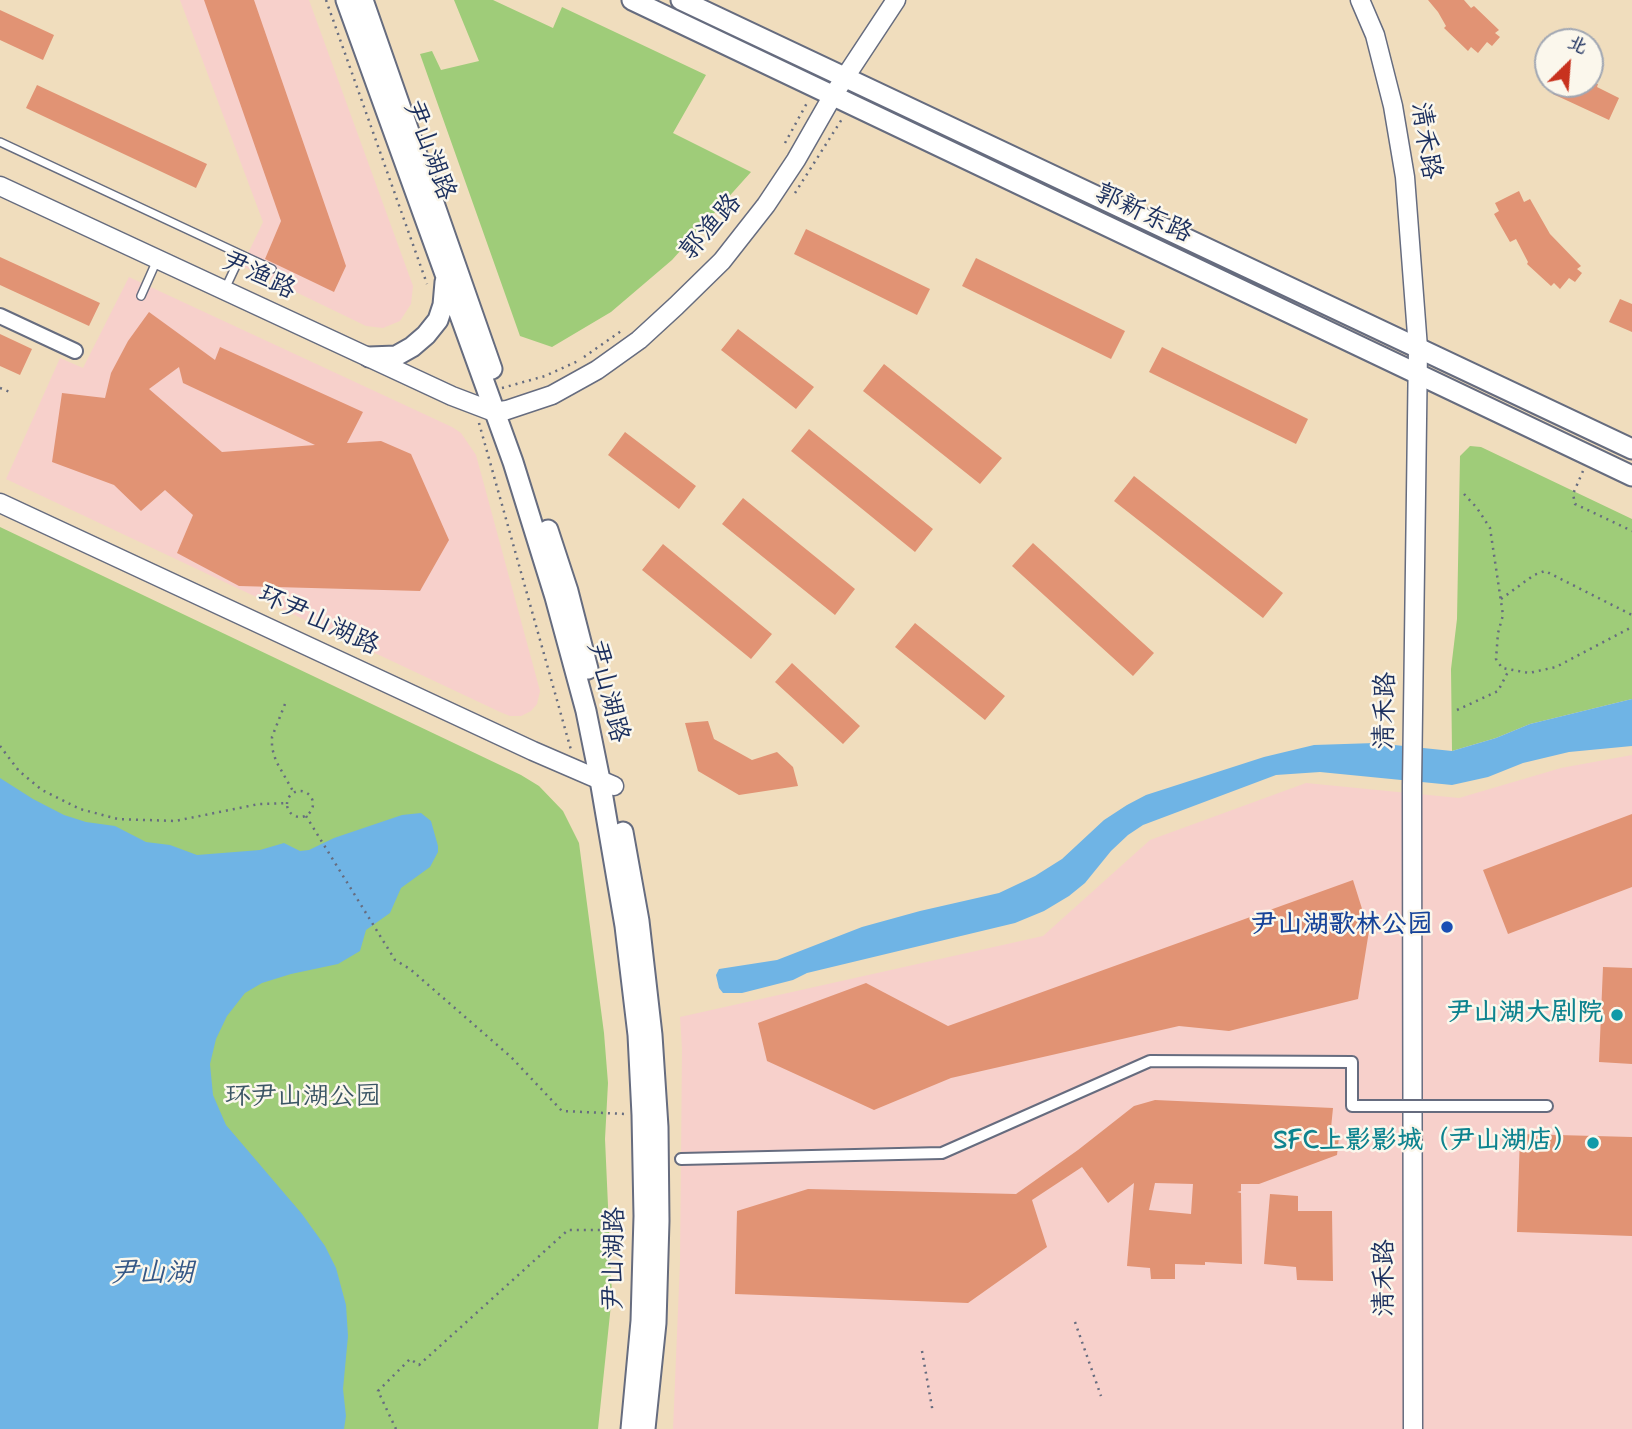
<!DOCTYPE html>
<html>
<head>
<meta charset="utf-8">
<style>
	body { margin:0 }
	#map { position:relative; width:1632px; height:1429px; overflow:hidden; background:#f0ddbd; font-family:Mynerve,"LXGW WenKai TC",sans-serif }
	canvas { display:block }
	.north { position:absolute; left:1534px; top:28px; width:70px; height:70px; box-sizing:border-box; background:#fbf7ec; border:2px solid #a1a7b3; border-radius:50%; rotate:25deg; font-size:19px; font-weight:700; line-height:28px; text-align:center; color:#1b2f5e }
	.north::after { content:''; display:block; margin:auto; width:24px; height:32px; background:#c8321e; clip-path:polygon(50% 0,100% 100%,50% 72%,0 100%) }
</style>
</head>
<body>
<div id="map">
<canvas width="1632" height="1429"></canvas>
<div class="north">北</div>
</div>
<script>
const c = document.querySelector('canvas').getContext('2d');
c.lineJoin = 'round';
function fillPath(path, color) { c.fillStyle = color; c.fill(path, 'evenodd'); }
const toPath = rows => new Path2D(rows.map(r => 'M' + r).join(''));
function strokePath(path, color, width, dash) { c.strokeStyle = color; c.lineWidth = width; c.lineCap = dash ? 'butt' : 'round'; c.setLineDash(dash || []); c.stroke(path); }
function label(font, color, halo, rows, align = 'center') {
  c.font = font + ' Mynerve,"LXGW WenKai TC",sans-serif'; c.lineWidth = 5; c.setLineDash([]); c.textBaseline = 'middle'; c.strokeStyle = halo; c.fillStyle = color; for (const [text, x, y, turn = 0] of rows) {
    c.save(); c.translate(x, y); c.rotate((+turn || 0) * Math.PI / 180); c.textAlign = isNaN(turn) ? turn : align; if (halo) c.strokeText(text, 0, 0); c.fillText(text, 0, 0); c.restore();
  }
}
fillPath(toPath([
	[180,0,309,0,413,286,411,304,400,321,383,328,366,326,242,266,263,222],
	[129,277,452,427,461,433,476,455,540,691,537,704,531,711,521,716,510,716,500,712,6,479,60,358,83,368],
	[1632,755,1632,1429,673,1429,680,1262,682,1049,680,1017,1043,936,1150,840,1306,783,1459,798,1561,768]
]), '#f7d0cb');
fillPath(toPath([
	[454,0,493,0,553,28,562,7,706,75,673,133,751,172,672,260,611,312,552,347,520,336,420,54,432,51,441,70,479,61],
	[1470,446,1481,447,1632,519,1632,699,1530,724,1496,738,1452,751,1451,669,1457,619,1460,456],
	[0,527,521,775,539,786,563,811,579,843,604,1033,608,1083,605,1139,612,1295,598,1429,0,1429]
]), '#9fcc79');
fillPath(toPath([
	[1632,699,1632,746,1569,752,1523,763,1488,777,1452,785,1320,772,1276,775,1143,825,1128,835,1111,851,1085,883,1069,896,1044,911,1015,923,807,973,793,980,742,993,723,993,719,988,716,975,719,969,777,960,862,927,920,911,999,893,1035,876,1062,859,1104,820,1127,805,1146,795,1264,757,1314,745,1375,743,1452,751,1496,738,1530,724],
	[0,778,33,799,64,815,86,822,115,826,146,842,170,845,197,855,260,850,284,843,300,851,309,850,334,838,402,815,421,813,431,821,438,846,438,852,430,867,401,888,390,913,366,930,360,951,338,964,291,974,262,983,245,993,227,1016,216,1039,210,1064,213,1095,226,1125,302,1214,325,1246,336,1268,346,1305,348,1336,343,1389,346,1416,344,1429,0,1429]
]), '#6fb4e5');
fillPath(toPath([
	[204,0,254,0,346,266,334,292,265,259,281,221],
	[1428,0,1464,0,1471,8,1474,6,1499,30,1495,33,1500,37,1492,46,1487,42,1478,53,1471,47,1468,51,1444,28,1446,26,1438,12],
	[0,10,54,35,43,60,0,40],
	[1558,84,1598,84,1597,87,1619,98,1609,120,1553,94],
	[37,85,207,164,196,188,26,108],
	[1519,191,1524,202,1530,199,1550,234,1581,266,1577,269,1582,273,1575,282,1569,278,1560,289,1554,283,1551,286,1527,264,1528,262,1516,239,1510,242,1494,214,1499,211,1495,203],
	[806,229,930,289,917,315,794,254],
	[0,257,100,303,89,326,0,285],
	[976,258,1125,331,1111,359,962,286],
	[1620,299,1632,304,1632,332,1609,322],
	[149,312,215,360,220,347,363,412,347,443,381,441,411,454,449,540,420,591,239,586,177,553,193,515,165,490,141,511,114,485,52,462,62,393,105,398,111,373,128,341],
	[179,367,183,383,315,445,222,452,149,389],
	[738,329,814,387,796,409,721,350],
	[0,334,32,349,20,375,0,366],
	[1162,347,1308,419,1296,444,1149,372],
	[884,364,1002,458,980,484,863,391],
	[809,429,933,529,915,552,791,451],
	[625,432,696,486,679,509,608,455],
	[1134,476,1283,593,1263,618,1114,501],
	[743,498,855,589,835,615,722,524],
	[1033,543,1154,653,1133,676,1012,566],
	[663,544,772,634,751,659,642,570],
	[915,623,1005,696,985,720,895,647],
	[792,663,860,726,843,744,775,682],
	[708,721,714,739,752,760,777,752,793,767,798,786,739,795,698,771,685,723],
	[1632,814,1632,887,1508,934,1483,870],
	[1353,880,1369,931,1358,999,1229,1031,1179,1026,951,1078,874,1110,767,1061,758,1023,866,983,948,1026],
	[1603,967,1632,968,1632,1064,1599,1062],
	[1155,1100,1333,1108,1331,1128,1339,1137,1337,1155,1259,1184,1241,1184,1241,1191,1237,1192,1241,1193,1242,1264,1205,1262,1205,1265,1175,1264,1175,1279,1151,1279,1150,1268,1127,1266,1134,1183,1108,1203,1082,1167,1032,1200,1047,1247,968,1303,735,1294,737,1211,808,1189,1016,1194,1078,1150,1134,1106],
	[1155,1183,1193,1184,1191,1214,1149,1210],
	[1520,1134,1632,1137,1632,1236,1517,1232],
	[1270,1194,1298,1196,1298,1211,1332,1211,1333,1281,1297,1280,1296,1267,1264,1264]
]), '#e19374');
const service = toPath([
	[0,142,272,269],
	[225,289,241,255],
	[141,296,157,260]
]);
const pedestrian = toPath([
	[1476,1106,1547,1106],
	[681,1159,942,1153,1150,1061,1352,1062,1352,1106,1366,1106]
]);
const minor = toPath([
	[0,316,75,351]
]);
const tertiary = toPath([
	[1360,0,1375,35,1393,106,1405,177,1418,348,1412,785,1413,1429],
	[0,186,452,396,494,412,507,410,552,395,597,370,639,340,676,306,722,261,766,205,796,160,832,97,896,0],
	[0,503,533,751,614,786]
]);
const secondary = toPath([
	[346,0,513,462,555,597,586,711,600,780,625,926,638,1035,642,1115,644,1216,641,1321,631,1429],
	[363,0,492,369],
	[632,0,1632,476],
	[681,0,1632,449],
	[369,357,396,356,412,347,426,335,438,320,443,305,445,282],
	[548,530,568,591,588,669],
	[623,832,639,921,652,1035,658,1127,659,1221,656,1323,645,1429]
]);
strokePath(service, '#666c7f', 10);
strokePath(pedestrian, '#666c7f', 14);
strokePath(minor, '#666c7f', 18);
strokePath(tertiary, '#666c7f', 21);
strokePath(secondary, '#666c7f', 23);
strokePath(toPath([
	[326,0,427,284],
	[785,143,807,103],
	[795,193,842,119],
	[584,357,624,329],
	[0,388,12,393],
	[502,388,545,376,578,361],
	[479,423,571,750],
	[1583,471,1573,494,1575,504,1632,531],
	[1464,494,1477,508,1490,528,1503,615,1498,633,1496,659,1502,668,1529,673,1556,667,1632,627],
	[1501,599,1534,575,1545,571,1632,615],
	[285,704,272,737,272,748,276,761,294,793],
	[1457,710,1498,691,1509,670],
	[0,746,19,771,42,790,80,809,118,819,175,821,259,804,287,803],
	'287 804a13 13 0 1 1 26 0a13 13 0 1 1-26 0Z',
	[306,816,395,960,410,969,511,1057,562,1111,625,1114],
	[1075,1322,1101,1396],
	[922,1351,933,1413],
	[396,1429,378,1391,410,1359,419,1365,568,1230,626,1230]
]), '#666c7f', 2.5, [2, 5]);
strokePath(service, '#fff', 7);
strokePath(pedestrian, '#fff', 10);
strokePath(minor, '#fff', 14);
strokePath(tertiary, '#fff', 18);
strokePath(secondary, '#fff', 19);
const pedestrianBridge = toPath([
	[1366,1106,1476,1106]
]);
strokePath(pedestrianBridge, '#666c7f', 14, []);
strokePath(pedestrianBridge, '#fff', 10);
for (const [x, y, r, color] of [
	[1447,927,7,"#1a4fb4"],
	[1617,1015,7,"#0f9aa8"],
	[1593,1143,7,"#0f9aa8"]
]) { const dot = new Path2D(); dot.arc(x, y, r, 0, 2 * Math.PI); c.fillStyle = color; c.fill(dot); strokePath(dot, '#fbf7ec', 2.5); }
label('26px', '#1b2f5e', '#fbf7ec', [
	["清禾路",1424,141,81],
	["尹山湖路",428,151,70],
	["郭新东路",1143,215,25],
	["郭渔路",712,228,-49],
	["尹渔路",258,277,25],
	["环尹山湖路",318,622,25],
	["尹山湖路",606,692,76],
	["清禾路",1387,711,-89],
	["尹山湖路",616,1259,-89],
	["清禾路",1387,1278,-90]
]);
label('bold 26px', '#164399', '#fbf7ec', [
	["尹山湖歌林公园",1433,927]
], 'right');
label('bold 26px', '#0d838f', '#fbf7ec', [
	["尹山湖大剧院",1603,1015],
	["SFC上影影城（尹山湖店）",1579,1143]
], 'right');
label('26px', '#3c5665', '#fbf7ec', [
	["环尹山湖公园",303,1099]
]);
label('italic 28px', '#345786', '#fbf7ec', [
	["尹山湖",152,1275]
]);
</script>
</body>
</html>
